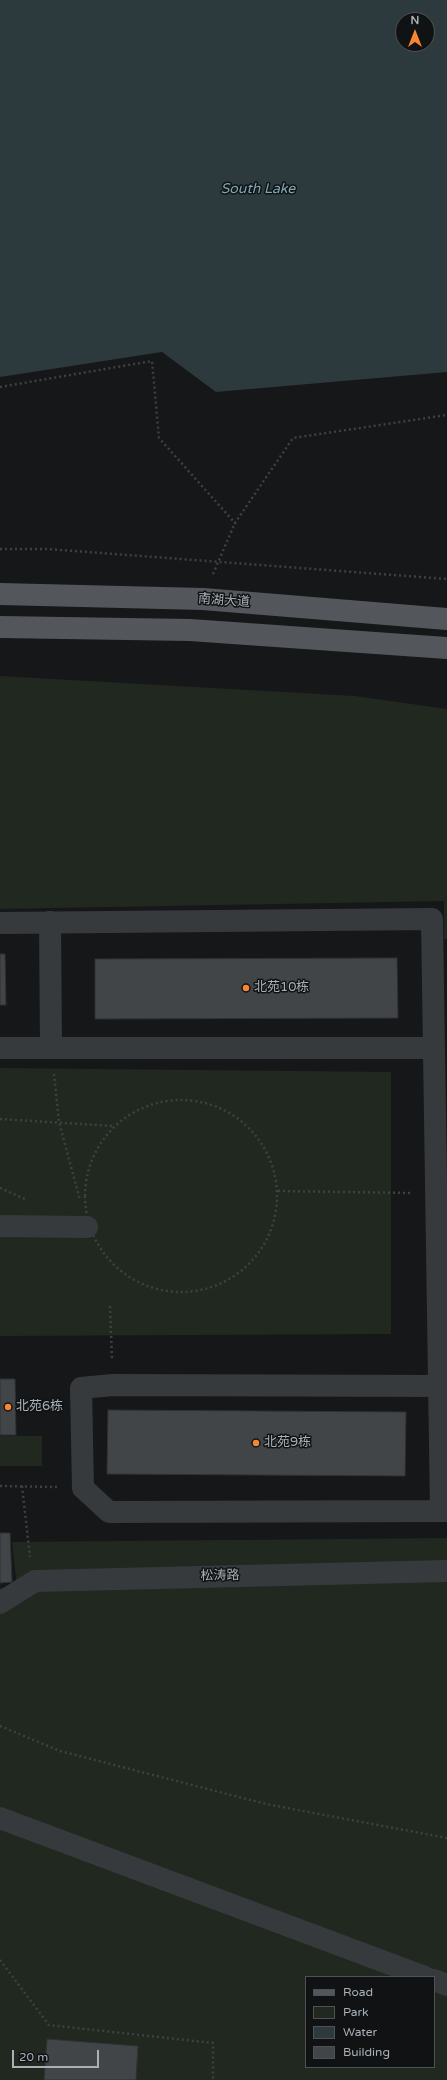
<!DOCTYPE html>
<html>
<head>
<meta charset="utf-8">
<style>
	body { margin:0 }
	#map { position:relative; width:447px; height:2080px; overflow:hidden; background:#161718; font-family:"Varela Round",sans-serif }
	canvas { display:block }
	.legend { position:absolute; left:305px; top:1976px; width:130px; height:92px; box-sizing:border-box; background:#111213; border:1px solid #4d5255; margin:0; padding:5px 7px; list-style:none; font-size:12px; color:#a8b1b8 }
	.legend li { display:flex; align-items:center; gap:8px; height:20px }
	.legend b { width:20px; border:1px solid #4d5255 }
	.north { position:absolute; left:395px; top:12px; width:40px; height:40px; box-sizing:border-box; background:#111213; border:1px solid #4d5255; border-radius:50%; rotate:0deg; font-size:11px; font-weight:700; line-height:16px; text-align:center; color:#a8b1b8 }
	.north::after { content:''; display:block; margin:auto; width:14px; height:18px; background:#f68631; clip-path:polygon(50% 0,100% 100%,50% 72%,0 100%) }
	.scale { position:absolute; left:12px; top:2050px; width:87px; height:18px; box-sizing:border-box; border:2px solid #a8b1b8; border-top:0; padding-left:5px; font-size:12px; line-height:14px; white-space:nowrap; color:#a8b1b8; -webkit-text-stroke:3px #111213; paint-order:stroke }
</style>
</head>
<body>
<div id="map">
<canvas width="447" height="2080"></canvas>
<ul class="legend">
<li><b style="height:5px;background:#53575c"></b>Road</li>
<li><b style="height:11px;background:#212820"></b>Park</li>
<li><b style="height:11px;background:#2c393d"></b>Water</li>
<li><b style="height:11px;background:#424548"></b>Building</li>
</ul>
<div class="north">N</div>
<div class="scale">20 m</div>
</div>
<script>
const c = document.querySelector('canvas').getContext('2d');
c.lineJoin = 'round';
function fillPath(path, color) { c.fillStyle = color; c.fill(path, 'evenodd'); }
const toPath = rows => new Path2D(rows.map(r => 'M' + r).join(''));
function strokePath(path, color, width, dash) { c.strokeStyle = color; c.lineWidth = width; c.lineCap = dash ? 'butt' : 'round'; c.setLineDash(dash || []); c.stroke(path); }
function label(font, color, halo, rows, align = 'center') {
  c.font = font + ' "Varela Round","Noto Sans SC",sans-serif'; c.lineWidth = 3; c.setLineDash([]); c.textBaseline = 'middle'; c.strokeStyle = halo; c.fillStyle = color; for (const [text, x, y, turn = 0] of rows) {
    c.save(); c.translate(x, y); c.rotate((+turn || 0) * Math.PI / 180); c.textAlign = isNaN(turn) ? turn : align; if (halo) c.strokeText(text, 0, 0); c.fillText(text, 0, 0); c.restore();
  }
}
fillPath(toPath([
	[0,676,355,696,447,709,447,939,444,939,444,901,0,909],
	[0,1068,391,1072,391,1334,0,1336],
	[0,1436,42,1436,42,1466,0,1466],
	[447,1538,447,2080,0,2080,0,1588,17,1587,12,1542],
	[306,1977,434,1977,434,2067,306,2067]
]), '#212820');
fillPath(toPath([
	[0,0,447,0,447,372,216,392,162,352,0,377],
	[403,20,427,20,427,44,403,44]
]), '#2c393d');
const building = toPath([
	[0,954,5,954,6,1005,0,1005,0,954],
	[397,958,398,1018,95,1019,95,959,397,958],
	[0,1379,15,1379,16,1435,0,1435,0,1379],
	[108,1410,406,1412,405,1476,107,1474,108,1410],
	[0,1533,10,1533,12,1582,0,1583,0,1533],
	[47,2039,138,2046,136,2080,44,2080,47,2039]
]);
fillPath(building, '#424548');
strokePath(building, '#303134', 1);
strokePath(toPath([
	[0,387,152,361,159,438,235,523,293,438,447,415],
	[0,549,47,549,447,579],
	[213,574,235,523],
	[54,1074,59,1122,80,1200],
	'85 1196a96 96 0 1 1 192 0a96 96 0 1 1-192 0Z',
	[0,1119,112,1126],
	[0,1188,25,1199],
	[278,1191,410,1193],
	[110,1306,112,1359],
	[0,1486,58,1487],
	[22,1486,30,1557],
	[0,1726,60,1751,266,1804,447,1838],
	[0,1960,49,2025,213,2043,213,2080]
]), '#3d4144', 2.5, [2, 3]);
strokePath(toPath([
	[50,922,51,1048],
	[0,923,432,919,441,1511],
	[0,1048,434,1048],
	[0,1226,87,1227],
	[447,1386,113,1385,81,1388,83,1488,109,1512,447,1511],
	[0,1603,35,1581,447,1571],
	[0,1818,425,1977],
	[434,1980,447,1985]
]), '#373a3d', 22);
strokePath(toPath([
	[0,594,203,599,447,619],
	[0,627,190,630,447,648]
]), '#53575c', 22);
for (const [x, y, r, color] of [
	[246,988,4,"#f68631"],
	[8,1407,4,"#f68631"],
	[256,1443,4,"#f68631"]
]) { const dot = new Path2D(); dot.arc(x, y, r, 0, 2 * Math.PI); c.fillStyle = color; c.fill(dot); strokePath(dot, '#111213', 1.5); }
label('13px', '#a8b1b8', '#111213', [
	["南湖大道",224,601,4],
	["松涛路",220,1576,-1]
]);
label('13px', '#a8b1b8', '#111213', [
	["北苑10栋",254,988],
	["北苑6栋",16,1407],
	["北苑9栋",264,1443]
], 'left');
label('italic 14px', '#7ea7b4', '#111213', [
	["South Lake",258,189]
]);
</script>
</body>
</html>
